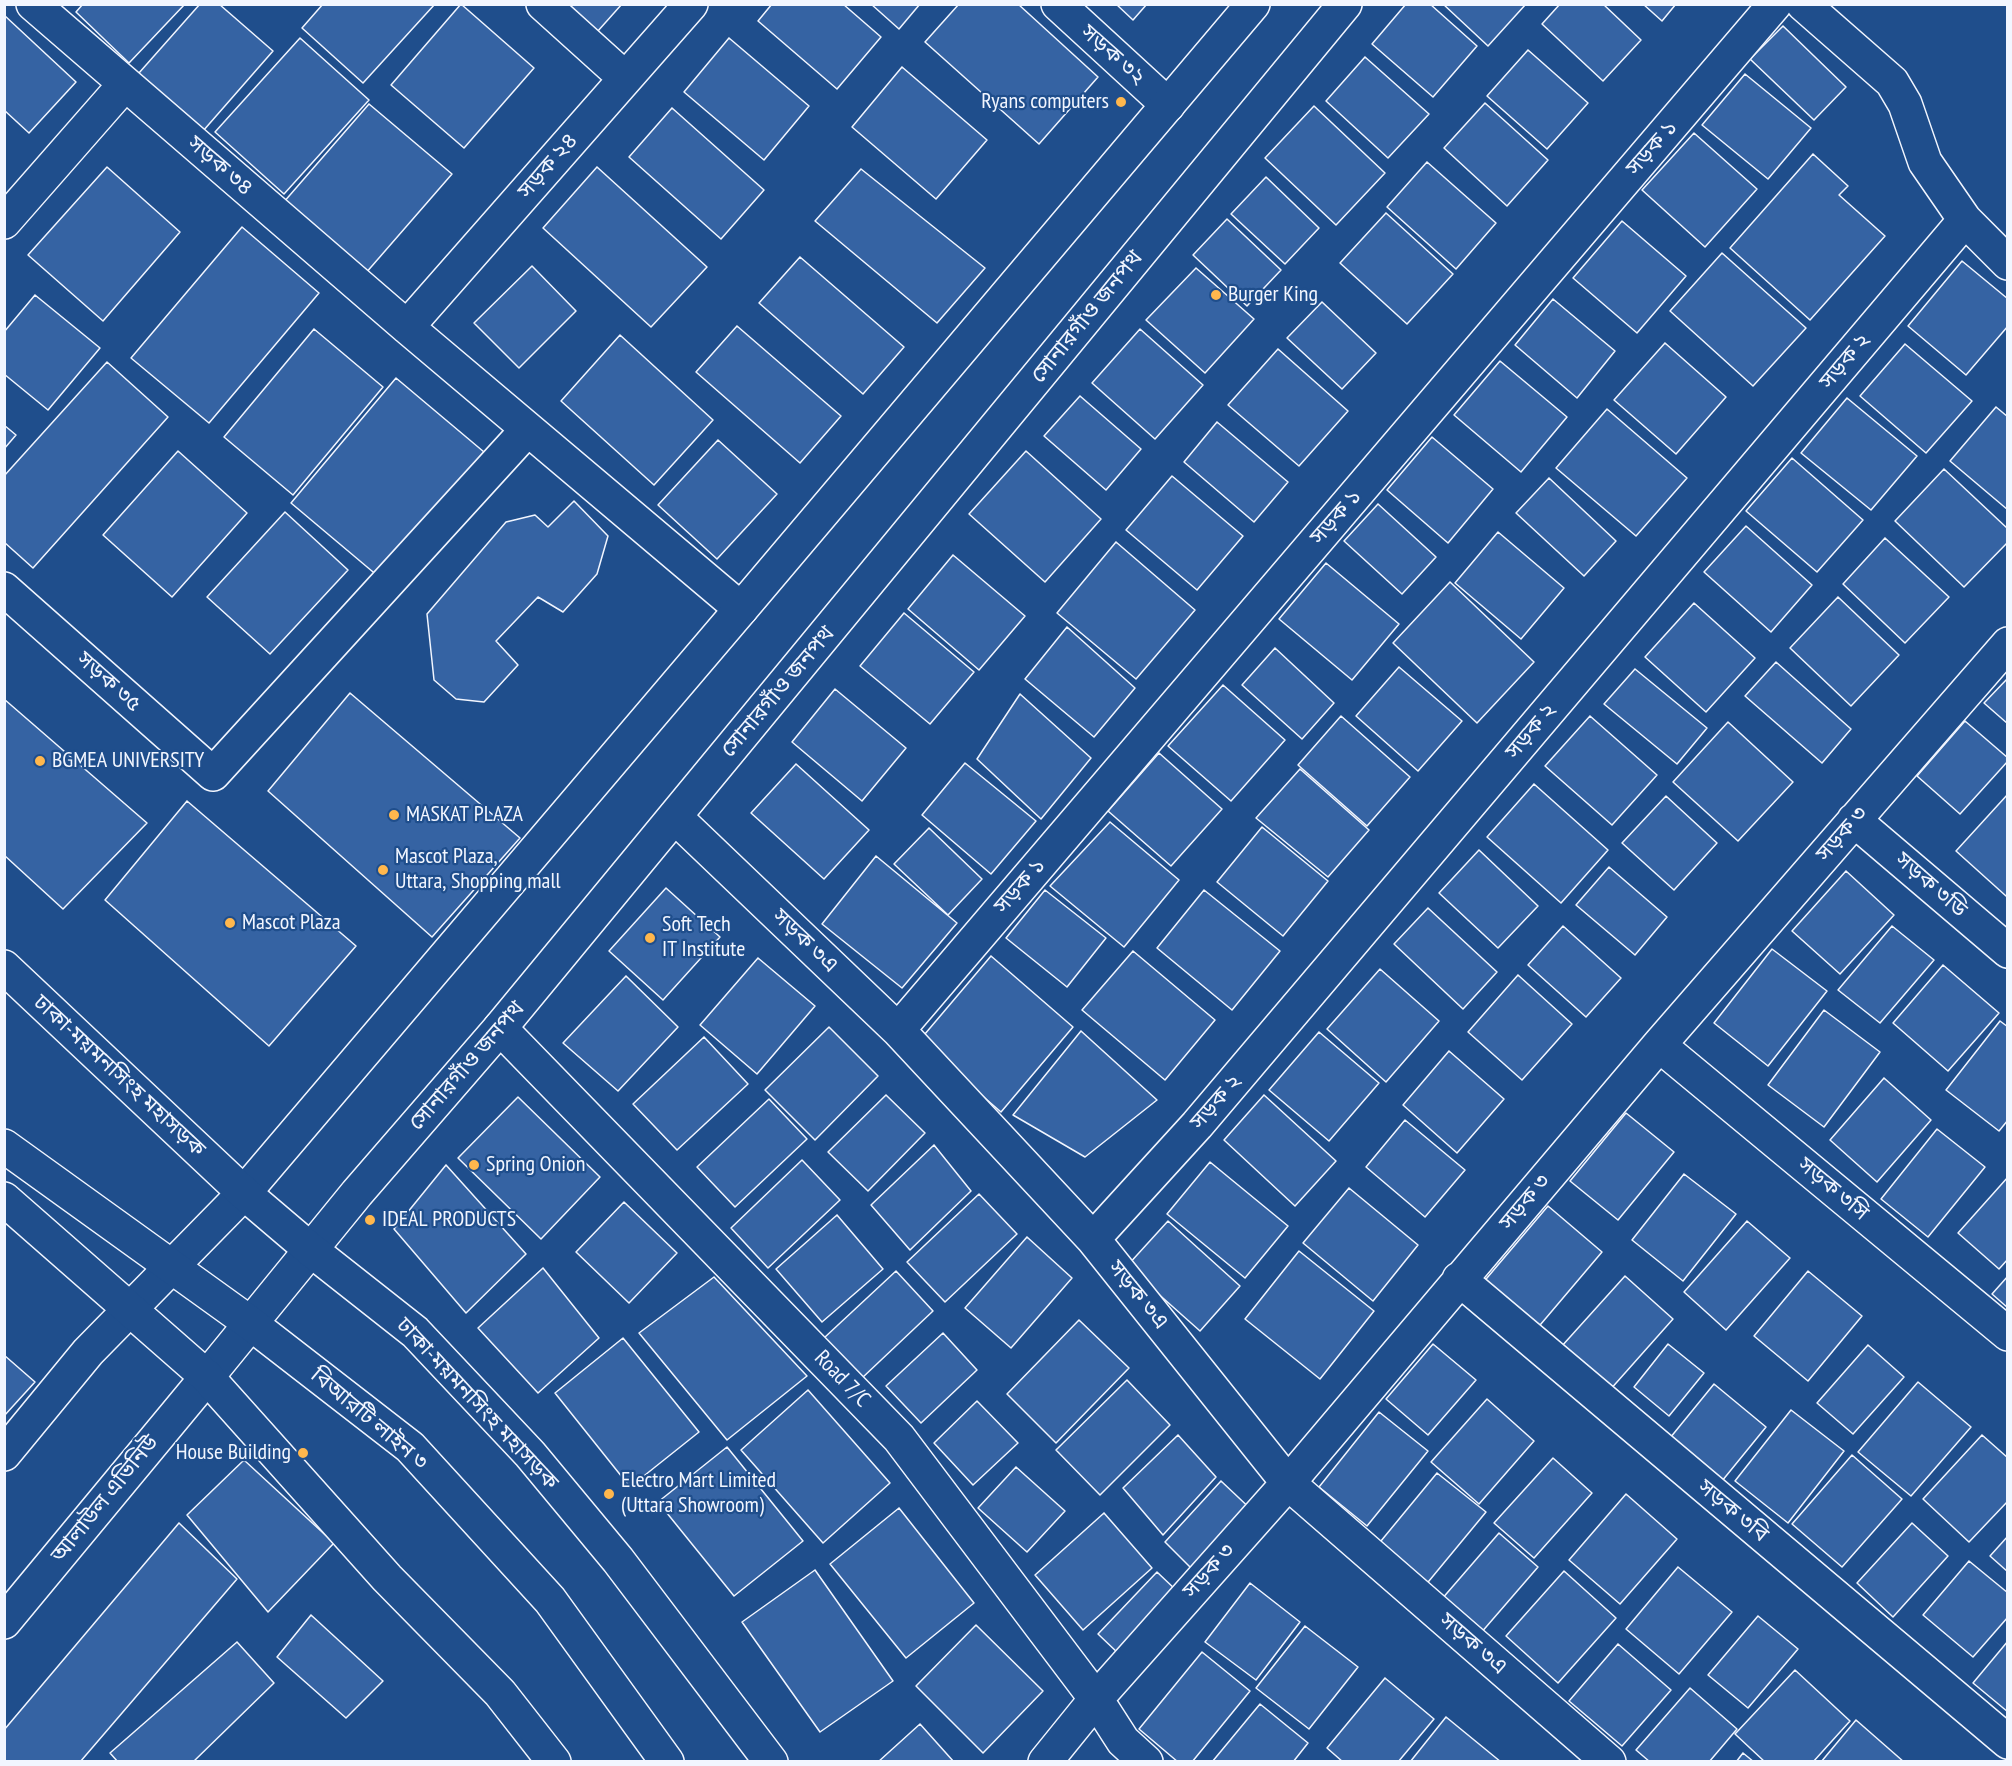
<!DOCTYPE html>
<html>
<head>
<meta charset="utf-8">
<style>
	body { margin:0 }
	#map { position:relative; width:2012px; height:1766px; overflow:hidden; background:#1f4e8c; font-family:"PT Sans Narrow",sans-serif }
	canvas { display:block }
	.frame { position:absolute; inset:0; border:6px solid #f2f6ff; pointer-events:none }
</style>
</head>
<body>
<div id="map">
<canvas width="2012" height="1766"></canvas>
<div class="frame"></div>
</div>
<script>
const c = document.querySelector('canvas').getContext('2d');
c.lineJoin = 'round';
function fillPath(path, color) { c.fillStyle = color; c.fill(path, 'evenodd'); }
const toPath = rows => new Path2D(rows.map(r => 'M' + r).join(''));
function strokePath(path, color, width, dash) { c.strokeStyle = color; c.lineWidth = width; c.lineCap = dash ? 'butt' : 'round'; c.setLineDash(dash || []); c.stroke(path); }
function label(font, color, halo, rows, align = 'center') {
  c.font = font + ' "PT Sans Narrow","Noto Sans Bengali",sans-serif'; c.lineWidth = 4.5; c.setLineDash([]); c.textBaseline = 'middle'; c.strokeStyle = halo; c.fillStyle = color; for (const [text, x, y, turn = 0] of rows) {
    c.save(); c.translate(x, y); c.rotate((+turn || 0) * Math.PI / 180); c.textAlign = isNaN(turn) ? turn : align; if (halo) c.strokeText(text, 0, 0); c.fillText(text, 0, 0); c.restore();
  }
}
const building = toPath([
	[83,4,185,4,129,63,76,12,83,4],
	[200,4,219,4,273,51,196,139,131,82,200,4],
	[323,4,435,4,363,83,302,28,323,4],
	[461,4,534,68,464,148,391,85,461,4],
	[549,4,622,4,589,41,549,4],
	[772,4,843,4,881,37,837,89,758,21,772,4],
	[871,4,920,4,899,29,871,4],
	[959,4,1018,4,1098,77,1039,144,925,42,959,4],
	[1116,4,1147,4,1133,20,1116,4],
	[1406,4,1430,4,1477,46,1433,97,1372,44,1406,4],
	[1443,4,1526,4,1488,46,1443,4],
	[1560,4,1603,4,1641,40,1603,81,1542,24,1560,4],
	[1643,4,1676,4,1662,21,1643,4],
	[4,15,76,82,29,133,4,110,4,15],
	[1783,26,1846,87,1814,120,1750,59,1783,26],
	[300,38,369,100,284,194,215,132,300,38],
	[729,38,809,106,764,160,684,92,729,38],
	[1528,50,1588,103,1547,149,1487,96,1528,50],
	[1365,57,1429,114,1388,158,1326,101,1365,57],
	[902,67,987,140,936,199,852,127,902,67],
	[1745,74,1811,128,1768,179,1702,125,1745,74],
	[1485,103,1548,160,1507,206,1444,148,1485,103],
	[369,104,452,174,365,274,283,203,369,104],
	[1314,106,1385,173,1336,225,1265,158,1314,106],
	[672,108,764,190,721,239,629,157,672,108],
	[1694,133,1757,189,1705,247,1642,190,1694,133],
	[1813,154,1848,186,1839,195,1885,236,1810,320,1730,248,1813,154],
	[1427,162,1496,223,1456,269,1387,207,1427,162],
	[107,167,180,232,103,321,28,255,107,167],
	[597,167,707,267,651,327,543,228,597,167],
	[861,169,985,268,937,323,815,221,861,169],
	[1266,177,1319,228,1285,264,1231,214,1266,177],
	[1386,213,1453,274,1407,324,1340,263,1386,213],
	[1227,219,1281,270,1247,306,1193,255,1227,219],
	[1622,221,1686,276,1637,333,1573,278,1622,221],
	[242,227,319,293,209,423,131,358,242,227],
	[1722,253,1806,328,1753,386,1670,311,1722,253],
	[800,257,904,347,863,394,759,303,800,257],
	[1962,261,2008,299,2008,326,1966,375,1908,326,1962,261],
	[532,266,576,311,519,368,474,323,532,266],
	[1196,268,1254,319,1205,373,1146,320,1196,268],
	[35,295,100,348,48,410,4,374,4,332,35,295],
	[1553,299,1615,351,1577,398,1515,345,1553,299],
	[1322,302,1376,353,1342,389,1287,338,1322,302],
	[737,326,841,416,800,463,696,372,737,326],
	[314,329,383,387,293,495,224,437,314,329],
	[1140,329,1203,385,1155,439,1092,383,1140,329],
	[620,335,713,420,654,485,561,401,620,335],
	[1665,343,1726,397,1676,454,1614,400,1665,343],
	[1905,344,1972,401,1926,453,1860,396,1905,344],
	[1278,349,1348,411,1299,466,1228,405,1278,349],
	[1500,361,1567,417,1521,472,1454,415,1500,361],
	[107,362,168,417,33,568,4,542,4,476,107,362],
	[396,378,484,452,379,577,291,503,396,378],
	[1080,396,1141,449,1106,490,1044,436,1080,396],
	[1847,398,1917,456,1871,510,1801,453,1847,398],
	[1996,407,2008,417,2008,510,1950,461,1996,407],
	[1607,409,1687,478,1636,536,1556,468,1607,409],
	[1217,422,1288,482,1254,522,1184,462,1217,422],
	[4,425,16,435,4,449,4,425],
	[1432,437,1493,489,1448,543,1387,490,1432,437],
	[718,440,777,494,717,559,658,505,718,440],
	[178,451,247,513,172,597,103,535,178,451],
	[1026,451,1101,519,1045,582,969,514,1026,451],
	[1792,458,1863,520,1817,572,1746,511,1792,458],
	[1944,469,2008,529,2008,542,1964,587,1895,521,1944,469],
	[1172,476,1243,536,1197,590,1126,530,1172,476],
	[1549,478,1616,541,1584,576,1516,513,1549,478],
	[574,501,608,536,597,574,563,612,538,597,496,641,518,665,484,702,456,699,434,680,427,614,506,522,535,515,548,527,574,501],
	[1378,504,1436,557,1402,594,1344,541,1378,504],
	[285,512,348,570,270,654,207,597,285,512],
	[1746,526,1812,585,1771,632,1704,572,1746,526],
	[1498,532,1564,588,1521,639,1455,583,1498,532],
	[1885,538,1949,597,1905,643,1843,584,1885,538],
	[1116,542,1195,610,1136,679,1057,613,1116,542],
	[953,555,1025,616,979,670,908,609,953,555],
	[1326,563,1399,624,1352,680,1279,619,1326,563],
	[1450,582,1534,662,1477,723,1393,643,1450,582],
	[1838,597,1899,655,1851,706,1790,648,1838,597],
	[1694,603,1755,658,1706,712,1645,657,1694,603],
	[904,613,974,672,930,724,860,666,904,613],
	[1067,627,1135,688,1094,737,1025,679,1067,627],
	[1275,648,1334,703,1302,739,1242,685,1275,648],
	[1776,662,1851,729,1822,763,1745,696,1776,662],
	[1399,667,1462,721,1418,771,1356,716,1399,667],
	[1635,669,1707,728,1677,764,1604,704,1635,669],
	[2008,678,2008,724,1984,703,2008,678],
	[1223,685,1285,740,1231,801,1168,746,1223,685],
	[835,689,906,748,862,801,792,742,835,689],
	[350,693,520,838,432,937,268,791,350,693],
	[1020,694,1091,758,1041,819,977,759,1020,694],
	[4,699,147,823,63,909,4,855,4,699],
	[1341,716,1410,777,1367,826,1298,765,1341,716],
	[1590,716,1657,775,1612,825,1545,766,1590,716],
	[1965,721,2008,758,2008,761,1960,814,1917,776,1965,721],
	[1728,722,1793,782,1738,841,1673,782,1728,722],
	[1159,753,1222,809,1171,866,1108,811,1159,753],
	[965,763,1036,821,991,874,922,815,965,763],
	[796,764,869,830,824,879,751,813,796,764],
	[1300,769,1369,830,1328,877,1256,818,1300,769],
	[1534,784,1608,850,1561,903,1487,837,1534,784],
	[2008,794,2008,895,2006,896,1956,851,2008,794],
	[1666,796,1717,843,1674,890,1622,843,1666,796],
	[187,801,356,946,269,1046,105,900,187,801],
	[1110,822,1179,880,1124,947,1050,886,1110,822],
	[1262,827,1328,881,1283,936,1217,882,1262,827],
	[929,828,982,879,948,915,894,864,929,828],
	[1479,850,1538,906,1498,948,1439,893,1479,850],
	[876,856,957,923,902,988,822,924,876,856],
	[1609,867,1667,917,1635,955,1576,905,1609,867],
	[1846,871,1894,915,1840,974,1792,931,1846,871],
	[666,888,720,937,663,1000,609,951,666,888],
	[1045,890,1106,938,1067,987,1006,938,1045,890],
	[1204,890,1280,951,1232,1010,1157,948,1204,890],
	[1428,908,1497,972,1463,1009,1394,944,1428,908],
	[1563,926,1621,978,1586,1017,1528,965,1563,926],
	[1892,926,1934,960,1880,1023,1838,990,1892,926],
	[1772,949,1827,991,1768,1066,1714,1023,1772,949],
	[1133,951,1215,1020,1165,1080,1082,1010,1133,951],
	[991,956,1073,1027,1001,1112,919,1041,991,956],
	[758,958,815,1006,757,1074,700,1025,758,958],
	[1943,965,1999,1013,1948,1071,1893,1023,1943,965],
	[1380,969,1439,1021,1386,1082,1327,1029,1380,969],
	[1518,975,1572,1024,1522,1080,1468,1032,1518,975],
	[626,976,678,1027,618,1091,563,1043,626,976],
	[1824,1010,1880,1052,1824,1127,1768,1085,1824,1010],
	[2000,1021,2008,1027,2008,1120,1999,1131,1946,1090,2000,1021],
	[829,1027,878,1076,815,1140,765,1090,829,1027],
	[1081,1031,1157,1100,1085,1157,1013,1115,1081,1031],
	[1319,1032,1379,1083,1329,1141,1269,1090,1319,1032],
	[704,1037,748,1084,677,1150,633,1104,704,1037],
	[1449,1051,1504,1099,1457,1153,1403,1105,1449,1051],
	[1884,1078,1931,1120,1877,1182,1830,1140,1884,1078],
	[886,1095,925,1133,868,1191,828,1152,886,1095],
	[1264,1095,1336,1161,1295,1206,1224,1140,1264,1095],
	[518,1097,600,1177,541,1239,458,1158,518,1097],
	[769,1099,807,1139,735,1207,697,1167,769,1099],
	[1626,1113,1674,1152,1618,1220,1570,1181,1626,1113],
	[1405,1120,1465,1170,1425,1217,1366,1167,1405,1120],
	[1937,1129,1985,1167,1928,1237,1881,1199,1937,1129],
	[934,1145,971,1191,910,1250,871,1205,934,1145],
	[802,1160,840,1200,768,1268,731,1228,802,1160],
	[1210,1162,1288,1226,1245,1278,1167,1214,1210,1162],
	[446,1165,526,1254,466,1313,394,1229,446,1165],
	[1684,1174,1736,1214,1683,1281,1632,1240,1684,1174],
	[2008,1177,2008,1259,1999,1269,1958,1233,2008,1177],
	[1349,1188,1418,1245,1373,1301,1303,1243,1349,1188],
	[979,1194,1017,1234,945,1302,907,1262,979,1194],
	[624,1202,677,1253,629,1303,576,1252,624,1202],
	[1548,1206,1602,1252,1535,1331,1481,1285,1548,1206],
	[837,1215,883,1269,822,1322,776,1269,837,1215],
	[1168,1221,1240,1286,1200,1331,1127,1266,1168,1221],
	[1747,1221,1790,1258,1726,1330,1684,1292,1747,1221],
	[1027,1237,1072,1278,1011,1348,965,1308,1027,1237],
	[1299,1251,1374,1311,1320,1379,1245,1319,1299,1251],
	[543,1268,599,1338,538,1393,478,1328,543,1268],
	[896,1271,933,1311,862,1378,824,1338,896,1271],
	[1808,1271,1862,1316,1808,1381,1754,1336,1808,1271],
	[1625,1276,1673,1319,1609,1391,1561,1347,1625,1276],
	[2008,1276,2008,1308,1992,1294,2008,1276],
	[714,1277,807,1376,727,1440,639,1333,714,1277],
	[1079,1320,1129,1368,1056,1443,1007,1394,1079,1320],
	[943,1333,977,1370,921,1423,886,1386,943,1333],
	[623,1338,699,1432,630,1487,555,1393,623,1338],
	[1433,1344,1476,1380,1428,1435,1386,1399,1433,1344],
	[1668,1344,1704,1373,1669,1416,1634,1387,1668,1344],
	[1868,1345,1904,1377,1853,1434,1817,1403,1868,1345],
	[4,1355,35,1382,4,1416,4,1355],
	[1127,1380,1170,1425,1100,1495,1056,1450,1127,1380],
	[1918,1382,1971,1427,1911,1496,1858,1452,1918,1382],
	[1714,1384,1766,1427,1722,1481,1670,1438,1714,1384],
	[808,1390,890,1483,823,1543,741,1450,808,1390],
	[1487,1399,1534,1441,1479,1504,1431,1462,1487,1399],
	[977,1401,1018,1443,973,1485,934,1443,977,1401],
	[1791,1410,1844,1451,1788,1523,1735,1481,1791,1410],
	[1379,1412,1428,1451,1367,1526,1319,1487,1379,1412],
	[1178,1435,1216,1477,1163,1535,1123,1488,1178,1435],
	[1982,1435,2008,1458,2008,1501,1969,1542,1923,1499,1982,1435],
	[727,1447,803,1541,734,1596,658,1502,727,1447],
	[1852,1455,1902,1499,1842,1567,1792,1524,1852,1455],
	[1553,1458,1592,1493,1534,1558,1494,1523,1553,1458],
	[244,1460,334,1543,268,1612,187,1515,244,1460],
	[1016,1467,1065,1511,1027,1552,978,1508,1016,1467],
	[1437,1473,1486,1512,1424,1587,1376,1547,1437,1473],
	[1221,1481,1256,1514,1199,1576,1165,1542,1221,1481],
	[1626,1494,1677,1539,1620,1604,1569,1560,1626,1494],
	[899,1508,974,1603,906,1658,830,1564,899,1508],
	[1104,1513,1152,1568,1083,1630,1035,1575,1104,1513],
	[179,1523,237,1579,80,1762,4,1762,4,1730,179,1523],
	[1912,1523,1948,1556,1893,1617,1857,1583,1912,1523],
	[1499,1533,1538,1567,1480,1634,1441,1600,1499,1533],
	[2008,1536,2008,1572,1990,1556,2008,1536],
	[1969,1561,2008,1593,2008,1617,1973,1657,1923,1615,1969,1561],
	[1678,1567,1732,1612,1679,1674,1626,1629,1678,1567],
	[815,1570,893,1681,820,1732,742,1622,815,1570],
	[1564,1571,1616,1618,1558,1683,1506,1636,1564,1571],
	[1157,1572,1177,1591,1119,1654,1098,1634,1157,1572],
	[1250,1583,1300,1622,1256,1680,1205,1642,1250,1583],
	[311,1615,383,1681,346,1718,277,1657,311,1615],
	[1758,1616,1798,1649,1748,1708,1708,1675,1758,1616],
	[976,1625,1043,1691,983,1753,916,1686,976,1625],
	[1305,1626,1358,1667,1309,1729,1256,1688,1305,1626],
	[2008,1641,2008,1712,1973,1683,2008,1641],
	[237,1642,274,1683,193,1762,118,1762,110,1753,237,1642],
	[1618,1644,1671,1690,1622,1746,1569,1701,1618,1644],
	[1202,1652,1250,1691,1192,1762,1178,1762,1139,1729,1202,1652],
	[1795,1670,1850,1721,1813,1762,1765,1762,1735,1734,1795,1670],
	[1385,1678,1434,1719,1398,1762,1343,1762,1327,1748,1385,1678],
	[1690,1688,1737,1729,1709,1762,1650,1762,1636,1750,1690,1688],
	[1260,1704,1308,1743,1293,1762,1212,1762,1260,1704],
	[1446,1717,1501,1762,1410,1762,1446,1717],
	[1856,1720,1904,1762,1821,1762,1856,1720],
	[920,1724,954,1762,878,1762,920,1724],
	[1743,1753,1754,1762,1736,1762,1743,1753]
]);
fillPath(building, '#3563a3');
strokePath(building, '#f2f6ff', 1.5);
const minor = toPath([
	[33,4,407,327,741,609],
	[543,4,625,78],
	[1058,4,1168,105],
	[1803,4,1892,82,1905,104,1925,162,1965,220,2008,263],
	[4,222,125,84],
	[407,327,691,4],
	[4,589,213,774,527,430],
	[675,817,898,1030,1093,1239,1288,1483,1609,1762],
	[1854,820,2008,951],
	[500,1028,899,1438,1096,1699,1123,1741,1146,1762],
	[898,1030,1775,4],
	[1659,1045,2008,1334],
	[1093,1239,1197,1125,1965,220],
	[1459,1279,2008,1742],
	[4,1454,88,1352,244,1193],
	[4,1622,207,1377],
	[1045,1762,1096,1699,1288,1483,1659,1045,2008,644]
]);
const major = toPath([
	[244,1193,741,609,1253,4],
	[207,1377,357,1193,500,1028,1345,4]
]);
const highway = toPath([
	[4,967,244,1193,311,1250,415,1332,530,1454,618,1560,771,1762],
	[4,1146,250,1323,410,1447,550,1600,667,1762],
	[4,1199,207,1377,387,1578,500,1693,554,1762]
]);
strokePath(minor, '#f2f6ff', 36);
strokePath(major, '#f2f6ff', 36);
strokePath(highway, '#f2f6ff', 36);
strokePath(minor, '#1f4e8c', 33);
strokePath(major, '#1f4e8c', 33);
strokePath(highway, '#1f4e8c', 33);
for (const [x, y, r, color] of [
	[1121,102,6,"#ffb74d"],
	[1216,295,6,"#ffb74d"],
	[40,761,6,"#ffb74d"],
	[394,815,6,"#ffb74d"],
	[383,870,6,"#ffb74d"],
	[230,923,6,"#ffb74d"],
	[650,938,6,"#ffb74d"],
	[474,1165,6,"#ffb74d"],
	[370,1220,6,"#ffb74d"],
	[303,1453,6,"#ffb74d"],
	[609,1494,6,"#ffb74d"]
]) { const dot = new Path2D(); dot.arc(x, y, r, 0, 2 * Math.PI); c.fillStyle = color; c.fill(dot); strokePath(dot, '#1f4e8c', 2); }
label('22px', '#f2f6ff', '#1f4e8c', [
	["সড়ক ৩২",1113,55,42],
	["সড়ক ১",1652,148,-49],
	["সড়ক ৩৪",220,166,41],
	["সড়ক ২৪",548,166,-49],
	["সোনারগাঁও জনপথ",1087,317,-51],
	["সড়ক ২",1845,361,-50],
	["সড়ক ১",1336,517,-49],
	["সড়ক ৩৫",109,682,42],
	["সোনারগাঁও জনপথ",778,692,-50],
	["সড়ক ২",1531,731,-50],
	["সড়ক ৩",1842,834,-49],
	["সড়ক ৩ডি",1931,885,41],
	["সড়ক ১",1020,886,-49],
	["সড়ক ৩এ",805,941,44],
	["সোনারগাঁও জনপথ",467,1066,-49],
	["ঢাকা-ময়মনসিংহ মহাসড়ক",119,1076,43],
	["সড়ক ২",1216,1102,-49],
	["সড়ক ৩সি",1833,1189,40],
	["সড়ক ৩",1525,1202,-50],
	["সড়ক ৩এ",1138,1295,51],
	["Road 7/C",842,1379,46],
	["ঢাকা-ময়মনসিংহ মহাসড়ক",477,1404,47],
	["বিআরটি লাইন ৩",369,1419,40],
	["আলাউল এভিনিউ",105,1499,-51],
	["সড়ক ৩বি",1733,1511,40],
	["সড়ক ৩",1209,1571,-48],
	["সড়ক ৩এ",1473,1644,41]
]);
label('22px', '#f2f6ff', '#1f4e8c', [
	["Ryans computers",1109,102,"right"],
	["Burger King",1228,295],
	["BGMEA UNIVERSITY",52,761],
	["MASKAT PLAZA",406,815],
	["Mascot Plaza,",395,857],
	["Uttara, Shopping mall",395,882],
	["Mascot Plaza",242,923],
	["Soft Tech",662,925],
	["IT Institute",662,950],
	["Spring Onion",486,1165],
	["IDEAL PRODUCTS",382,1220],
	["House Building",291,1453,"right"],
	["Electro Mart Limited",621,1481],
	["(Uttara Showroom)",621,1506]
], 'left');
</script>
</body>
</html>
